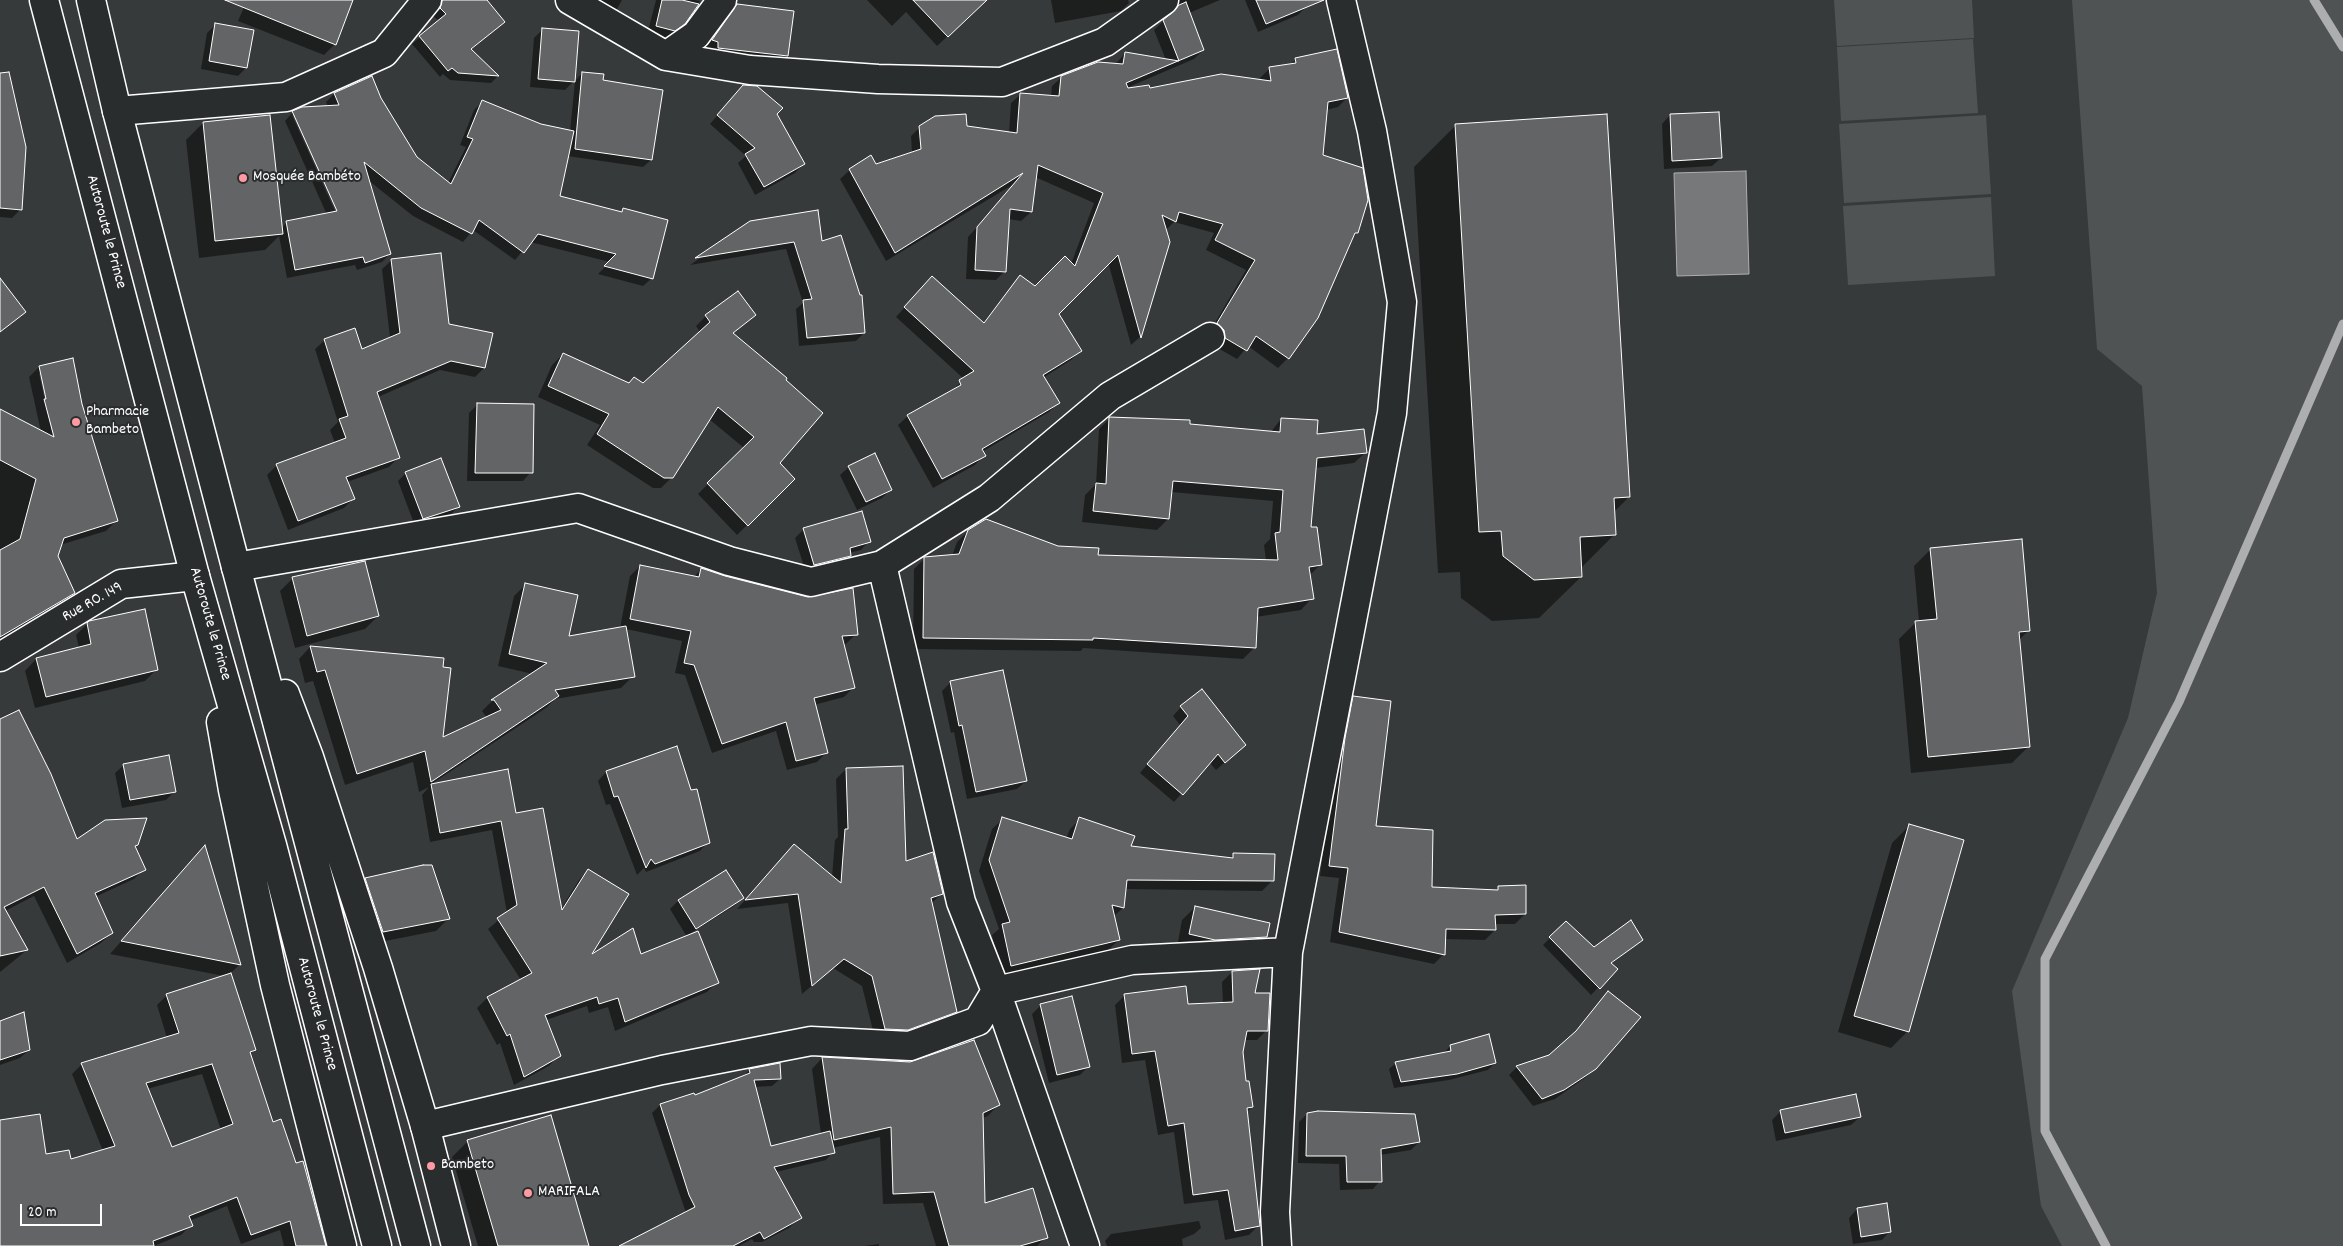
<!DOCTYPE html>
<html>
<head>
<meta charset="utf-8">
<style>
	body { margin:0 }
	#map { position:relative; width:2343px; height:1246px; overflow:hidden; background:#373a3b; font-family:Dekko,sans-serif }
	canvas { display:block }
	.scale { position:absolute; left:20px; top:1204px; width:82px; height:22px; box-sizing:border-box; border:2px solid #fff; border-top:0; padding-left:6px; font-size:15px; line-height:18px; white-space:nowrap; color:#fff; -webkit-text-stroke:4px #2a2d2e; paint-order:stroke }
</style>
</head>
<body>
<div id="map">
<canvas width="2343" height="1246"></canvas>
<div class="scale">20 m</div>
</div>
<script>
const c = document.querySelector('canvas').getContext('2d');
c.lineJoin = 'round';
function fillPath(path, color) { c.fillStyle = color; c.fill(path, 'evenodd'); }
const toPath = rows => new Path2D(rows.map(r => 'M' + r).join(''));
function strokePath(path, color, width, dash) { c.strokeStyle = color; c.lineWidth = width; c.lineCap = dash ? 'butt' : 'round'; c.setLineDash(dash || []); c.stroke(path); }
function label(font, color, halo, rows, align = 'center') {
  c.font = font + ' Dekko,sans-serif'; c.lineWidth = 4; c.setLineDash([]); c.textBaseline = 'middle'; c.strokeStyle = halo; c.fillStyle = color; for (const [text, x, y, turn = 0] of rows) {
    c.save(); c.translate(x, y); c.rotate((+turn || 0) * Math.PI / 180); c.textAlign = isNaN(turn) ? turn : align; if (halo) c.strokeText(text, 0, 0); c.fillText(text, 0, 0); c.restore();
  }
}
fillPath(toPath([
	[1834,0,1972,0,1974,38,1837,46],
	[2072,0,2343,0,2343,1246,2062,1246,2041,1206,2012,991,2128,718,2157,593,2142,386,2097,349],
	[1973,39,1978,113,1841,121,1837,47],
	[1986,115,1991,194,1844,203,1839,124],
	[1991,197,1995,276,1848,285,1843,206]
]), '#505354');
const water = toPath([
	[1746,171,1749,274,1677,276,1674,173,1746,171]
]);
fillPath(water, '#767879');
strokePath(water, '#adaeaf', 1);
fillPath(toPath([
	[247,0,352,0,334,45,324,55,238,21],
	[432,0,485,0,496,29,470,50,498,76,491,83,450,80,443,74,440,77,412,44,439,21,433,16,435,10],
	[577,0,622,0,617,9,608,18],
	[656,0,695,0,700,1,684,23,665,39,647,35],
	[867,0,975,0,970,15,937,46,906,12,892,26],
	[1051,0,1128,0,1129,3,1121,11,1055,23],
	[1171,0,1220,0,1189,13,1203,50,1194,59,1124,89,1149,90,1261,81,1260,78,1269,69,1289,66,1296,59,1347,98,1338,107,1326,110,1322,156,1357,233,1351,238,1317,317,1288,358,1278,368,1248,346,1237,359,1216,347,1209,333,1246,270,1206,250,1214,233,1174,222,1165,231,1169,242,1140,337,1131,345,1108,262,1057,314,1080,351,1071,360,1043,378,1059,402,1049,412,982,452,984,455,975,465,933,488,898,425,908,416,951,392,964,379,896,317,923,287,983,323,1020,276,1035,287,1071,264,1094,203,1035,177,1031,212,1021,221,1008,219,1005,271,996,280,966,279,968,237,1019,181,886,261,840,179,850,170,876,165,912,153,911,136,920,127,966,127,1009,133,1011,103,1021,94,1051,96,1052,86,1062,77,1115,65,1125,53,1166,60,1154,30,1177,8],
	[1245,0,1304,0,1306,7,1298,15,1258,32],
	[737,5,787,56,779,64,705,48,728,14],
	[216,24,246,68,238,76,201,69,207,33],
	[543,29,574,81,565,90,530,87,534,38],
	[582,73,602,81,651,160,643,167,567,156,559,197,620,213,624,209,652,278,643,286,598,274,610,262,530,242,515,260,473,230,463,242,413,216,368,180,390,254,382,262,357,270,355,265,287,278,279,236,265,250,199,258,186,140,203,123,281,228,287,222,327,215,285,121,293,112,328,107,326,102,334,94,380,99,416,158,448,183,466,147,460,145,474,110,482,102,540,125,570,132,575,81],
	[292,115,295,115,341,217,338,218],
	[0,77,20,210,12,218,0,217],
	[735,95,776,114,803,164,795,173,755,195,738,163,746,156,710,124],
	[1670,115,1721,158,1712,166,1664,169,1662,124],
	[1456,125,1629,497,1614,512,1615,534,1580,569,1581,577,1539,618,1492,621,1461,598,1460,572,1438,573,1414,167],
	[751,223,821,242,864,333,856,341,799,346,796,309,803,303,786,249,690,265],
	[392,260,484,368,475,377,440,370,378,397,398,458,389,467,347,482,353,499,344,508,288,530,267,475,277,465,335,443,330,430,338,422,315,349,325,340,361,350,390,338,382,269],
	[755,315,732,334,778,463,794,479,737,535,698,494,744,448,709,419,672,477,661,488,653,488,587,445,600,425,538,397,552,365,563,354,628,384,643,384,700,332,696,326,706,316],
	[39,367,80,404,116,521,106,531,60,545,57,556,74,593,64,603,0,640,0,411,41,432,29,377],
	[39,373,41,373,56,443,54,443],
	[477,405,531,472,523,481,467,481,469,413],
	[1110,418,1270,433,1281,419,1316,435,1366,452,1354,463,1315,468,1309,529,1321,564,1309,576,1312,598,1301,610,1256,617,1254,648,1243,659,1083,648,1081,651,913,649,914,569,925,558,952,556,957,542,968,531,1097,556,1266,561,1264,545,1270,539,1273,501,1171,492,1168,519,1157,530,1082,522,1085,495,1096,484,1099,429],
	[849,467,891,489,882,498,857,510,840,475],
	[406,473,458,507,450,515,415,526,398,481],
	[804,529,869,541,861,550,849,553,849,556,841,564,806,573,795,538],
	[1931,549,2029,630,2018,641,2029,746,2012,763,1911,773,1899,639,1916,622,1919,622,1914,566],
	[640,566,694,577,701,569,856,634,846,644,843,645,854,687,844,697,814,705,827,752,817,762,787,770,776,731,712,753,685,675,675,673,682,641,626,629,633,676,621,688,555,699,546,708,430,785,507,771,515,814,561,909,579,880,588,870,588,958,640,956,687,937,670,909,678,901,726,871,742,898,734,906,691,933,717,982,707,992,615,1031,608,1007,589,1013,587,1006,546,1020,559,1055,549,1066,514,1085,500,1043,497,1045,477,1008,487,998,521,980,488,929,507,913,492,830,430,842,422,795,429,787,419,792,413,762,345,785,313,681,305,683,299,659,310,647,442,739,487,718,482,711,492,701,533,674,498,666,514,596,526,584,567,637,620,628,630,576],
	[293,578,378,616,365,629,295,648,280,591],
	[87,624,157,669,145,681,35,708,25,671,36,659,79,648,76,635],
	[1002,672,1026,781,1017,789,967,799,954,732,951,733,942,691,950,683],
	[1354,697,1374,827,1431,888,1495,891,1499,887,1525,914,1515,924,1494,924,1495,930,1485,940,1444,939,1443,955,1434,964,1330,942,1339,878,1320,876,1336,749,1344,708],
	[1181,707,1245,745,1216,770,1209,762,1174,802,1140,773,1180,725,1173,716],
	[0,720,76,841,134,847,144,869,134,879,95,897,112,933,101,943,67,963,34,896,5,911,27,950,0,972],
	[676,748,708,842,700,851,646,872,644,868,637,875,610,804,606,805,598,781,606,772],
	[124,765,175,791,166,800,122,808,115,773],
	[846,769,905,863,942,893,931,904,956,1012,946,1022,896,1040,875,1039,862,986,833,968,802,994,788,903,737,909,794,845,832,877,835,840,838,837,836,779],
	[1003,819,1066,839,1070,829,1080,819,1130,847,1229,859,1234,854,1272,881,1262,891,1125,889,1123,908,1113,917,1119,940,1108,950,1001,975,992,935,999,929,979,871,992,829],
	[1909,826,1908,1031,1891,1048,1838,1032,1892,843],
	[204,847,240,964,230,974,254,1050,250,1054,273,1123,325,1246,284,1246,280,1230,241,1244,227,1206,189,1221,191,1225,181,1235,154,1246,0,1246,0,1122,40,1157,70,1160,103,1151,72,1074,82,1064,167,1038,157,1005,167,995,224,976,110,954],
	[202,1074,221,1130,171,1149,147,1089],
	[365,879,449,918,436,931,370,944,353,891],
	[1195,907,1266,937,1253,950,1177,947,1182,920],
	[1566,922,1594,949,1642,940,1611,964,1616,969,1591,995,1543,945],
	[1232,972,1254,994,1267,1030,1257,1040,1244,1040,1242,1052,1245,1083,1252,1107,1246,1113,1259,1225,1249,1235,1225,1240,1218,1200,1184,1204,1174,1132,1158,1135,1145,1060,1122,1063,1115,1005,1125,995,1187,1005,1223,1003,1222,982],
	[1041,1005,1088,1067,1080,1075,1049,1083,1032,1014],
	[0,1022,29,1050,20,1058,0,1065],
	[1450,1046,1495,1063,1488,1070,1449,1080,1394,1088,1389,1069,1396,1063,1444,1053],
	[822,1058,998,1105,988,1116,981,1119,984,1205,1046,1237,1037,1246,936,1246,923,1203,883,1204,880,1137,832,1148,833,1152,826,1160,776,1172,797,1220,789,1228,762,1242,754,1242,752,1239,739,1246,632,1246,686,1213,652,1113,660,1105,694,1097,743,1077,749,1070,780,1079,772,1086,754,1087,770,1147,821,1134,812,1069],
	[1517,1067,1595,1068,1586,1077,1555,1099,1533,1106,1509,1075],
	[1781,1111,1860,1117,1851,1125,1776,1141,1772,1120],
	[1307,1114,1419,1142,1411,1150,1380,1155,1380,1181,1373,1189,1340,1190,1339,1164,1298,1163,1299,1122],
	[468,1141,588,1246,478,1246,452,1157],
	[1886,1204,1890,1231,1882,1240,1853,1244,1849,1218,1857,1209],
	[1199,1221,1201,1228,1194,1234,1182,1239,1183,1246,1107,1246,1105,1241,1111,1234],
	[879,1244,879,1246,864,1246]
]), '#0007');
strokePath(toPath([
	[2314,0,2343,47],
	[2106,1246,2045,1131,2045,959,2179,702,2343,324]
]), '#adaeaf', 9);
const building = toPath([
	[225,0,353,0,336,45,225,0],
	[442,0,487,0,505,22,471,49,499,76,458,73,452,68,448,71,419,36,446,14,440,8,442,0],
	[662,0,682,0,699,4,685,24,675,31,656,26,662,0],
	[913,0,987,0,948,37,913,0],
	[1256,0,1324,0,1266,24,1256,0],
	[1186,2,1204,50,1126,83,1128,88,1149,85,1150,88,1221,74,1271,81,1269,67,1296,63,1295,58,1337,49,1348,98,1328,102,1323,155,1363,168,1368,200,1358,233,1355,233,1318,318,1289,359,1256,336,1247,351,1225,338,1224,330,1217,323,1255,260,1215,240,1223,224,1179,212,1176,222,1162,215,1170,242,1141,338,1118,255,1059,314,1082,351,1043,375,1060,403,982,449,986,456,942,479,907,415,961,385,959,380,974,371,904,307,932,276,984,323,1020,275,1035,286,1065,256,1075,266,1103,193,1038,165,1032,212,1010,209,1006,272,975,270,977,227,1023,173,895,253,849,169,871,155,876,164,921,149,919,126,935,116,966,114,967,126,1017,133,1020,93,1059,96,1061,76,1098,62,1123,64,1125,52,1179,61,1163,20,1173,12,1179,5,1186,2],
	[737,4,794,11,788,56,718,48,718,42,712,40,737,4],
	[215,23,254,30,247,68,209,61,215,23],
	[542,28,579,31,575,82,538,79,542,28],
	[9,72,26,147,22,210,0,208,0,73,9,72],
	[582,72,604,74,603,80,663,90,652,160,575,149,582,72],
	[372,76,381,98,417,157,451,184,473,139,467,137,482,100,541,124,574,131,560,196,622,212,623,208,668,220,653,279,604,266,616,254,538,234,524,253,479,220,472,234,421,208,364,162,391,254,365,263,363,257,295,270,286,221,337,211,292,111,302,107,339,105,334,93,372,76],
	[743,85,757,86,783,108,777,114,805,164,764,187,745,154,755,148,717,115,743,85],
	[1719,112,1722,158,1672,161,1670,114,1719,112],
	[1607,114,1630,497,1614,498,1616,535,1580,537,1582,577,1534,580,1503,556,1501,531,1479,532,1455,124,1607,114],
	[270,115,283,234,215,241,203,122,270,115],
	[818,210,822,241,841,235,860,295,862,295,865,333,807,338,803,300,812,299,794,242,695,258,750,221,818,210],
	[441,253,449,324,493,333,485,368,451,361,377,392,400,458,346,477,355,499,298,521,276,464,346,438,339,419,348,416,324,339,355,328,362,349,400,333,391,259,441,253],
	[0,278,26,312,0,332,0,278],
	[738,291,756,315,733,333,787,378,786,380,823,413,780,463,795,479,748,526,707,483,754,437,718,407,673,478,664,478,597,434,609,414,548,386,563,353,629,383,634,377,643,383,710,322,705,315,738,291],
	[73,358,82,404,118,521,64,538,58,556,75,593,0,637,0,550,20,539,36,479,0,460,0,409,54,437,44,399,46,399,39,366,73,358],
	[477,403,534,404,533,473,475,473,477,403],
	[1109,417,1190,420,1190,424,1280,432,1281,418,1318,420,1317,434,1364,429,1367,453,1317,458,1311,527,1317,527,1322,565,1309,567,1314,599,1258,608,1256,648,1093,638,1093,640,923,638,924,557,959,554,968,530,986,519,1058,546,1099,548,1098,555,1278,560,1275,533,1280,532,1283,490,1173,481,1169,519,1093,511,1096,483,1106,484,1109,417],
	[875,453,892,490,866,502,848,466,875,453],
	[441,458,460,507,423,519,405,472,441,458],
	[862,511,871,542,850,548,851,556,814,565,803,528,862,511],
	[2022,539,2030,631,2019,632,2030,747,1928,757,1915,621,1937,619,1930,548,2022,539],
	[365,561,379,616,307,636,292,577,365,561],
	[640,565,699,577,701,568,725,576,808,597,853,588,858,635,842,636,855,688,814,698,828,753,796,761,786,722,722,744,694,665,684,663,691,631,630,619,640,565],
	[525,583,578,595,569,636,626,626,635,677,555,690,559,696,431,782,425,751,357,774,325,670,317,672,310,646,444,658,443,667,451,668,443,737,501,710,494,700,491,700,547,663,509,654,525,583],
	[145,609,158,670,46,697,36,658,91,644,87,623,89,621,145,609],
	[1003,670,1027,781,976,792,962,725,959,726,950,681,1003,670],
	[1202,689,1246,745,1225,763,1218,754,1183,795,1147,764,1188,716,1180,706,1202,689],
	[1353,696,1391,701,1376,826,1433,830,1432,887,1498,890,1498,886,1526,885,1526,914,1495,915,1496,930,1446,929,1445,955,1339,932,1348,868,1329,866,1345,738,1353,696],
	[19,710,51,774,77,839,105,820,147,818,138,845,135,846,146,870,95,893,113,933,77,954,44,887,4,907,28,950,0,956,0,719,19,710],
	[677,746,691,790,697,789,710,843,655,864,651,859,646,868,618,796,614,797,606,771,677,746],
	[169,755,176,792,130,800,123,764,169,755],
	[903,766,906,861,933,852,943,894,931,898,957,1012,908,1030,885,1029,872,976,844,959,812,986,798,894,745,900,794,844,841,883,845,829,848,829,846,768,903,766],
	[508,769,516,813,543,808,562,910,588,869,629,894,592,954,633,928,641,954,698,931,719,983,625,1022,618,998,599,1004,597,997,545,1015,561,1056,524,1077,510,1034,507,1036,487,997,532,973,497,918,517,905,501,821,440,833,431,784,508,769],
	[1002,817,1072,839,1079,817,1135,836,1131,846,1233,858,1233,853,1275,854,1274,881,1127,880,1124,908,1112,905,1120,940,1011,966,1002,924,1010,922,989,860,1002,817],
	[1909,824,1964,840,1909,1032,1854,1016,1909,824],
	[205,845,241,965,121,941,148,910,205,845],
	[423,865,432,865,450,919,383,932,365,878,423,865],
	[726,870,744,898,696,929,678,900,726,870],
	[1195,906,1270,923,1267,937,1215,940,1189,934,1195,906],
	[1631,920,1643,940,1611,963,1618,969,1600,989,1549,937,1566,921,1594,947,1631,920],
	[1260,969,1255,993,1270,993,1268,1031,1247,1031,1243,1052,1246,1081,1249,1081,1253,1107,1247,1108,1260,1226,1235,1231,1228,1190,1193,1195,1184,1123,1168,1126,1155,1051,1132,1054,1124,994,1186,986,1188,1004,1233,1002,1232,971,1260,969],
	[231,973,256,1050,250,1052,273,1122,281,1119,296,1163,303,1161,326,1246,296,1246,290,1221,251,1235,237,1197,189,1216,193,1226,153,1241,154,1246,0,1246,0,1120,40,1114,46,1154,69,1150,71,1159,115,1146,81,1063,179,1033,166,994,231,973],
	[212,1064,233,1124,172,1147,146,1083,212,1064],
	[1608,991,1641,1017,1596,1069,1564,1090,1542,1099,1516,1066,1549,1055,1576,1031,1608,991],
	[1072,996,1090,1067,1057,1075,1040,1004,1072,996],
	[24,1012,30,1050,0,1060,0,1021,24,1012],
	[1489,1034,1496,1063,1457,1074,1401,1082,1395,1062,1451,1051,1450,1045,1489,1034],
	[974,1040,1000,1105,983,1113,985,1203,1033,1188,1048,1238,1020,1246,949,1246,934,1192,893,1194,891,1127,834,1140,822,1057,910,1062,974,1040],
	[780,1063,781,1079,754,1080,771,1146,830,1131,835,1153,774,1167,802,1218,764,1239,760,1232,733,1246,619,1246,695,1207,689,1195,660,1104,694,1093,695,1095,750,1073,749,1069,780,1063],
	[1856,1094,1861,1117,1785,1133,1780,1110,1856,1094],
	[1318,1111,1415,1114,1420,1142,1381,1149,1382,1182,1347,1182,1346,1156,1306,1156,1307,1113,1318,1111],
	[551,1115,589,1246,498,1246,467,1140,551,1115],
	[1887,1203,1891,1232,1861,1237,1857,1208,1887,1203]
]);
fillPath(building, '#636465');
strokePath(building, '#fff', 1);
const minor = toPath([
	[570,0,666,56,750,70,878,79,1002,82,1105,42,1164,0],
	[666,56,696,35,722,0],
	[117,111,286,97,384,53,427,0],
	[882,565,961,902,996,991,1085,1246],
	[236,567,578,508,729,561,811,582,882,565,989,498,1110,396,1210,337],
	[0,657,121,584,195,576],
	[425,1126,662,1070,811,1041,910,1046,978,1021,996,991,1132,960,1288,952],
	[1277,1246,1275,1212,1288,952,1392,413,1402,302,1372,131,1341,0]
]);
const major = toPath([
	[44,0,195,576,272,845,377,1246],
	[91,0,117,111,236,567,416,1246],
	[285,694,309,757,378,968,425,1126,456,1246],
	[221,722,233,790,275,985,342,1246]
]);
strokePath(minor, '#fff', 31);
strokePath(major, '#fff', 31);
strokePath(minor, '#2a2d2e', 28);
strokePath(major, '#2a2d2e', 28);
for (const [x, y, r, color] of [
	[243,178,5,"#ff9aa2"],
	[76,422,5,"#ff9aa2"],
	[431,1166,5,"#ff9aa2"],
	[528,1193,5,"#ff9aa2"]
]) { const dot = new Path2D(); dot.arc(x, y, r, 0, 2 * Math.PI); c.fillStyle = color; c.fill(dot); strokePath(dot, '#2a2d2e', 2); }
label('16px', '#fff', '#2a2d2e', [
	["Mosquée Bambéto",253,178],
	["Pharmacie",86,413],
	["Bambeto",86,431],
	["Bambeto",441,1166],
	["MARIFALA",538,1193]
], 'left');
label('16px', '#fff', '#2a2d2e', [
	["Autoroute le Prince",105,232,75],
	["Rue RO. 149",93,603,-29],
	["Autoroute le Prince",209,624,74],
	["Autoroute le Prince",316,1014,75]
]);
</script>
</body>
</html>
